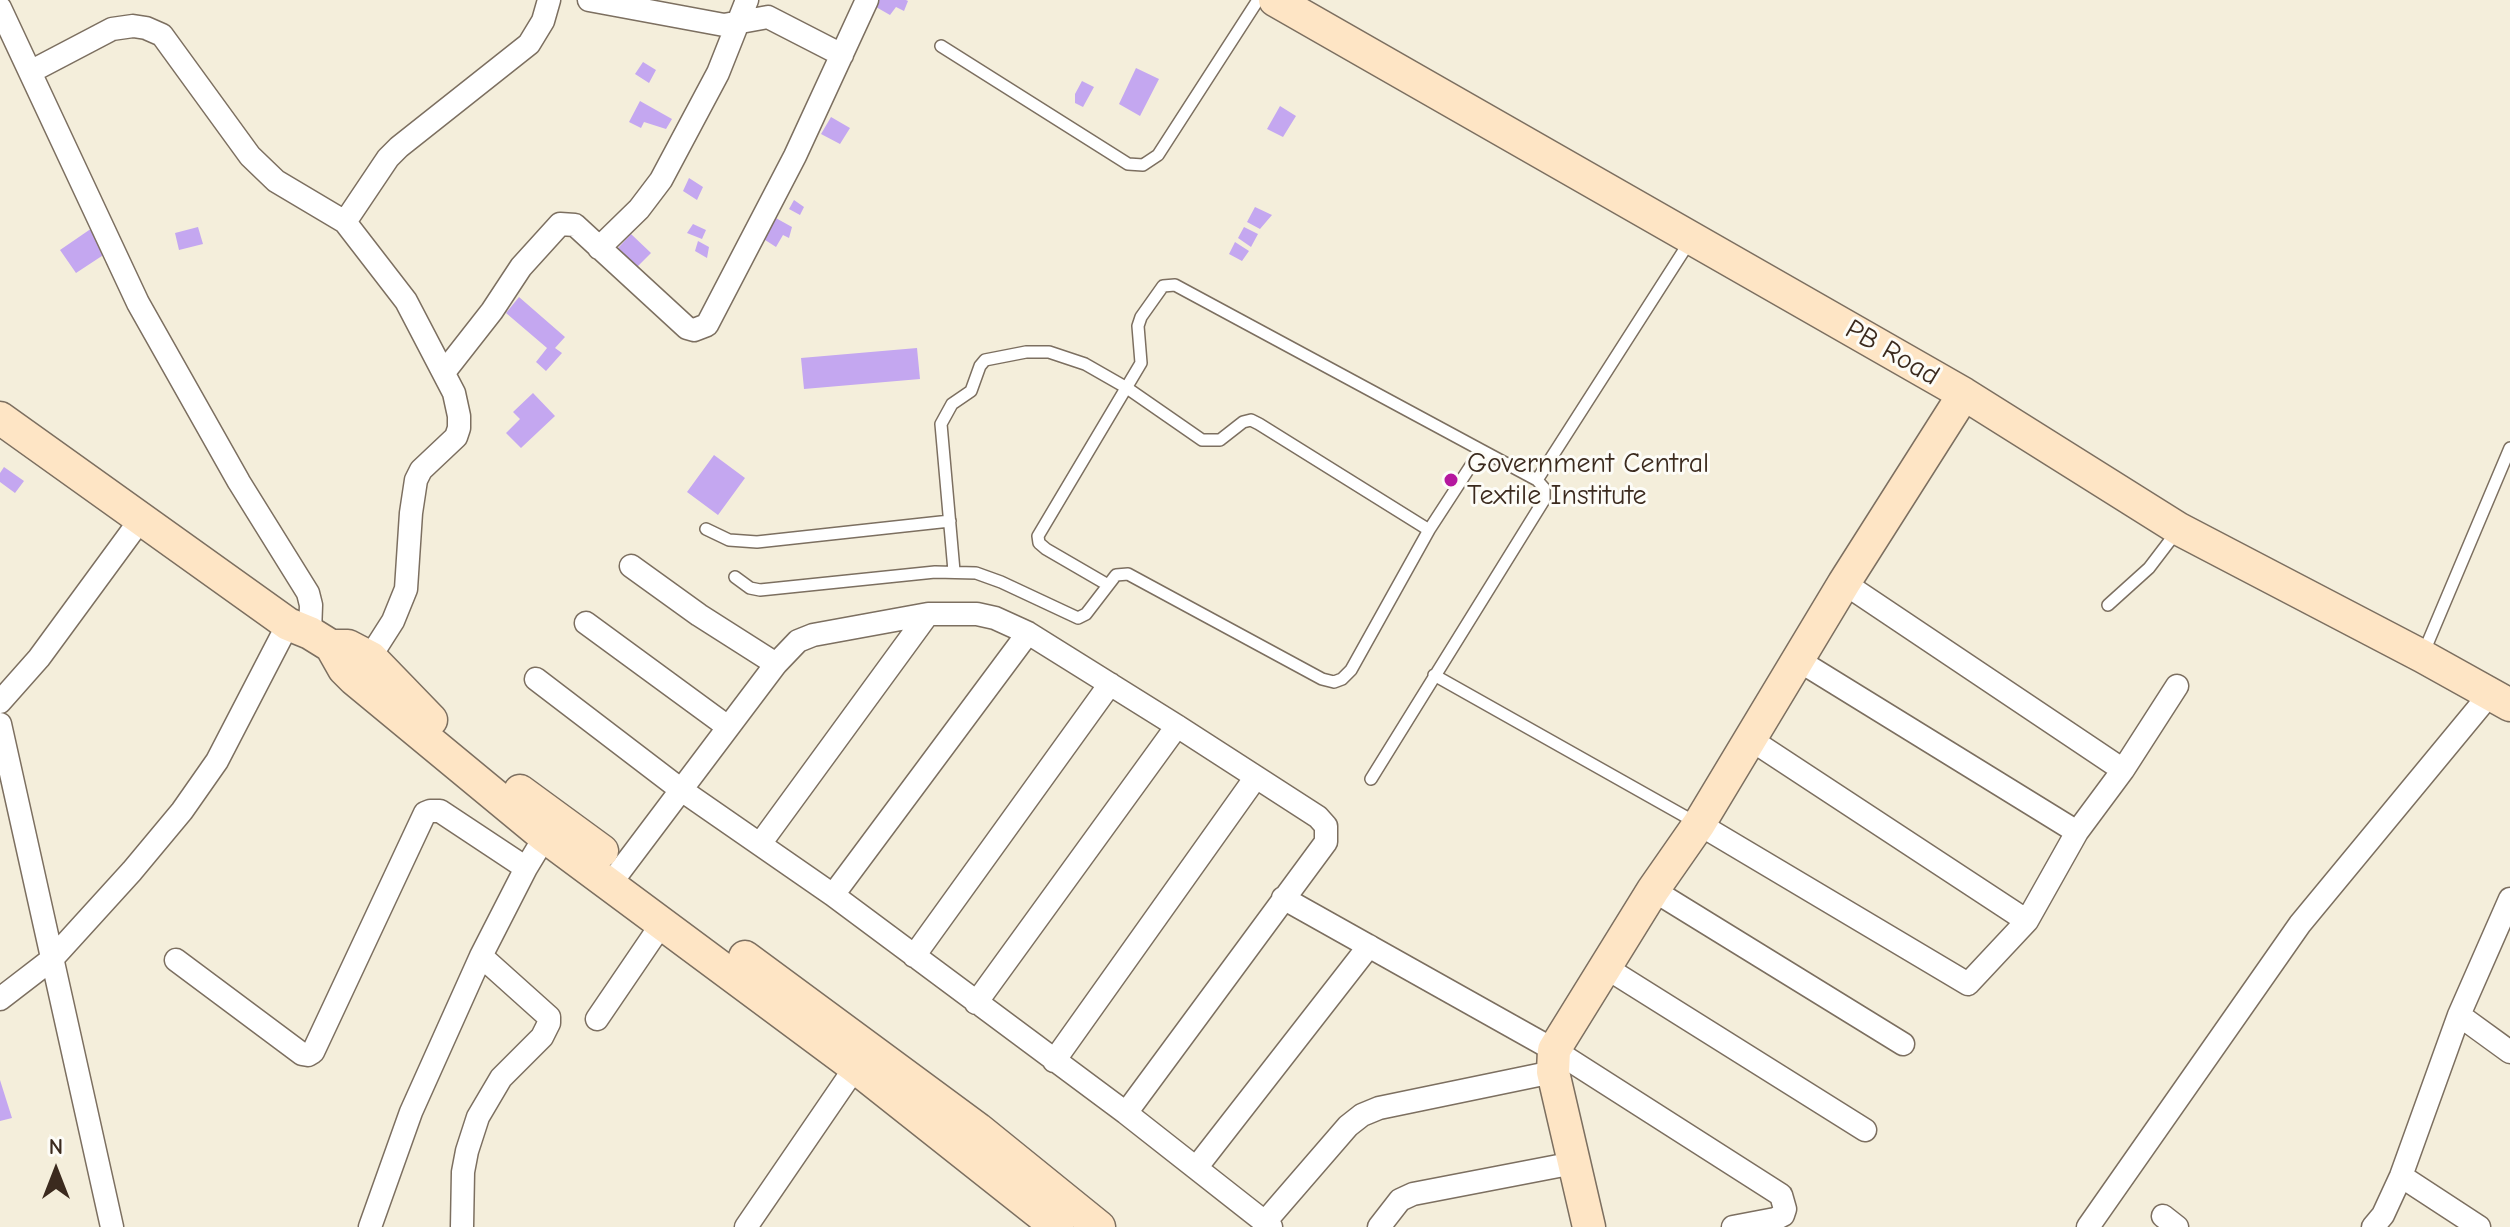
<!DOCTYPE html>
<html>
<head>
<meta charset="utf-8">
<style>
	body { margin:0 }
	#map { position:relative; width:2510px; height:1227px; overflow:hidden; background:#f4eedb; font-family:"Comic Neue",sans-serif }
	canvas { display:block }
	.north { position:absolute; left:16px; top:1131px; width:80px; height:80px; -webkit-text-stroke:6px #fdfcf7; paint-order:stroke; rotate:0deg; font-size:22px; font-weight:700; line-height:32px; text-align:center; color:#3b2a1e }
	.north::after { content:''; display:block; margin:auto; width:28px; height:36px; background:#3b2a1e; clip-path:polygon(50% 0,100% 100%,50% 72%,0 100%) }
</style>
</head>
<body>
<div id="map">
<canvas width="2510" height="1227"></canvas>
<div class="north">N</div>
</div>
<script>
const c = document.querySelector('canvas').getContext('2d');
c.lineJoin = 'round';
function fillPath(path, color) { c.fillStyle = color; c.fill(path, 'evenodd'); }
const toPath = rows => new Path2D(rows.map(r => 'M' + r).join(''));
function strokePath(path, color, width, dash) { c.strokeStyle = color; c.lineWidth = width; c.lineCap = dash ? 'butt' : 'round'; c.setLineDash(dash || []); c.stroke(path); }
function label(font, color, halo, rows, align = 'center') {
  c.font = font + ' "Comic Neue",sans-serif'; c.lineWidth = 6; c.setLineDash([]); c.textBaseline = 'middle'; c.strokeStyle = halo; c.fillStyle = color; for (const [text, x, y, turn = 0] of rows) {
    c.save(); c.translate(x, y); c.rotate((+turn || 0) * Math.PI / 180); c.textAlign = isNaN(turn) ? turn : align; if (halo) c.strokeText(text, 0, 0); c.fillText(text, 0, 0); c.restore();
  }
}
fillPath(toPath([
	[879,0,906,0,908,1,904,11,896,7,890,15,876,7],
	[643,62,656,70,649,83,635,74],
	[1136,68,1159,79,1140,116,1119,104],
	[1082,81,1094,87,1083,107,1075,103,1075,94],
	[640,101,672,119,666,129,644,122,641,128,629,122],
	[1280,106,1296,116,1283,137,1267,129],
	[831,117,850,128,840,144,821,134],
	[689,178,703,187,697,200,683,191],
	[794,200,804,207,800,215,789,209],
	[1255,207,1272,215,1260,229,1247,222],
	[774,217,792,227,789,238,783,235,776,247,762,238],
	[693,224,706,230,702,239,687,233],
	[95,226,111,250,76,273,60,250],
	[198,227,203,244,179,250,175,233],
	[1244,227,1258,234,1251,247,1238,238],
	[631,234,651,253,637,267,618,248],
	[698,241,709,247,707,258,695,251],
	[1235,242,1249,251,1242,261,1229,254],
	[519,297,565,337,555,348,562,353,546,371,536,362,547,348,506,313],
	[917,348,920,379,804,389,801,358],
	[533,393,555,416,521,448,506,433,520,419,513,412],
	[714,455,745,478,718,515,687,492],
	[4,467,24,481,15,493,0,482,0,473],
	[0,1080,12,1118,0,1121]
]), '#c4a7f0');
const lane = toPath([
	[941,46,1128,164,1143,165,1158,155,1258,0],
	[1537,480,1690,241],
	[706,529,729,540,757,542,950,521],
	[954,571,941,424,952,404,971,391,980,366,985,360,1026,352,1049,352,1085,364,1127,388,1202,440,1220,440,1243,422,1251,420,1259,424,1429,530],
	[735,577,750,588,760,590,935,572,976,573,1001,582,1078,618,1086,614,1116,575,1128,574,1322,679,1334,682,1342,679,1351,670,1429,530,1481,450,1175,285,1163,286,1141,317,1138,326,1141,363,1038,536,1039,543,1046,549,1108,585],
	[2108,605,2149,568,2178,530],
	[2423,654,2510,448],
	[1434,675,1695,822],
	[1371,779,1544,500,1544,488,1537,480,1481,450]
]);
const street = toPath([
	[589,0,724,25,768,17,842,55],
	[0,8,138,303,239,482,308,593,311,605,310,633],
	[30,72,112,29,133,26,146,28,162,35,250,156,276,181,345,222,406,301,454,393,459,416,459,428,456,437,421,470,416,480,411,513,406,589,393,621,363,668],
	[345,222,388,158,399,147,529,44,543,21,549,0],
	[599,248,639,209,661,180,718,73,747,0],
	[445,371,492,311,521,267,560,224,575,225,687,328,694,330,707,325,795,156,867,0],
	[631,566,699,615,776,664],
	[1844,583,2123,770],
	[586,623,728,727],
	[1798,660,2077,832],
	[536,679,680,789,833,895,1126,1113,1271,1227],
	[0,702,39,658,141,519],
	[0,724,112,1227],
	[1750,739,2027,921],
	[1699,824,1968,984,2027,921,2077,832,2123,770,2177,686],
	[760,844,928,614],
	[611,883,776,664,798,641,813,635,928,614,977,614,995,618,1028,633,1177,726,1318,817,1326,826,1326,842,1126,1113],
	[1653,890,1903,1044],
	[833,895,1028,633],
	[1283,898,1554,1050,1781,1195,1785,1209,1783,1215,1775,1219,1733,1227],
	[914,956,1110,684],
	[176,960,302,1054,308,1055,313,1052,425,813,430,811,440,811,526,868],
	[1605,967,1865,1130],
	[0,999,52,959,132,871,182,811,217,761,288,624],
	[976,1003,1177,726],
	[2459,1015,2510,1052],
	[597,1019,663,922],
	[1054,1061,1256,777],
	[1196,1168,1369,946],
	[2401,1176,2479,1227],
	[2163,1216,2177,1227],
	[1265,1222,1348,1126,1362,1115,1379,1108,1553,1072],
	[370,1227,411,1112,481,956,526,868,552,825],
	[462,1227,463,1172,467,1151,478,1117,501,1078,542,1037,549,1023,549,1017,481,956],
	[746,1227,863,1056],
	[1379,1227,1400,1200,1413,1194,1574,1163],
	[2088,1227,2300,924,2490,694],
	[2373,1227,2383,1215,2401,1176,2459,1015,2510,899]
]);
const secondary = toPath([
	[1275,0,1964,394,2179,529,2422,656,2510,705],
	[0,418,288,624,310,633,331,646,344,669,354,679,544,836,855,1067,1057,1227],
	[331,646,348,646,371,658,431,720],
	[520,791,602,851],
	[745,957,978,1129,1099,1227],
	[1589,1227,1553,1072,1554,1050,1653,890,1699,824,1844,583,1964,394]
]);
strokePath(lane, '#7c6f60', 14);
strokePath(street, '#7c6f60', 25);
strokePath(secondary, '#7c6f60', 35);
strokePath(lane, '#fff', 11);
strokePath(street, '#fff', 22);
strokePath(secondary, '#fee5c5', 32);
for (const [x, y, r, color] of [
	[1451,480,8,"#b5179e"]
]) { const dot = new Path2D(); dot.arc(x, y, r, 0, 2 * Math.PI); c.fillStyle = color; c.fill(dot); strokePath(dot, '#fdfcf7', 3); }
label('28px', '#3b2a1e', '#fdfcf7', [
	["PB Road",1892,353,30]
]);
label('28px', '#3b2a1e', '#fdfcf7', [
	["Government Central",1467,464],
	["Textile Institute",1467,496]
], 'left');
</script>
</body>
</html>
